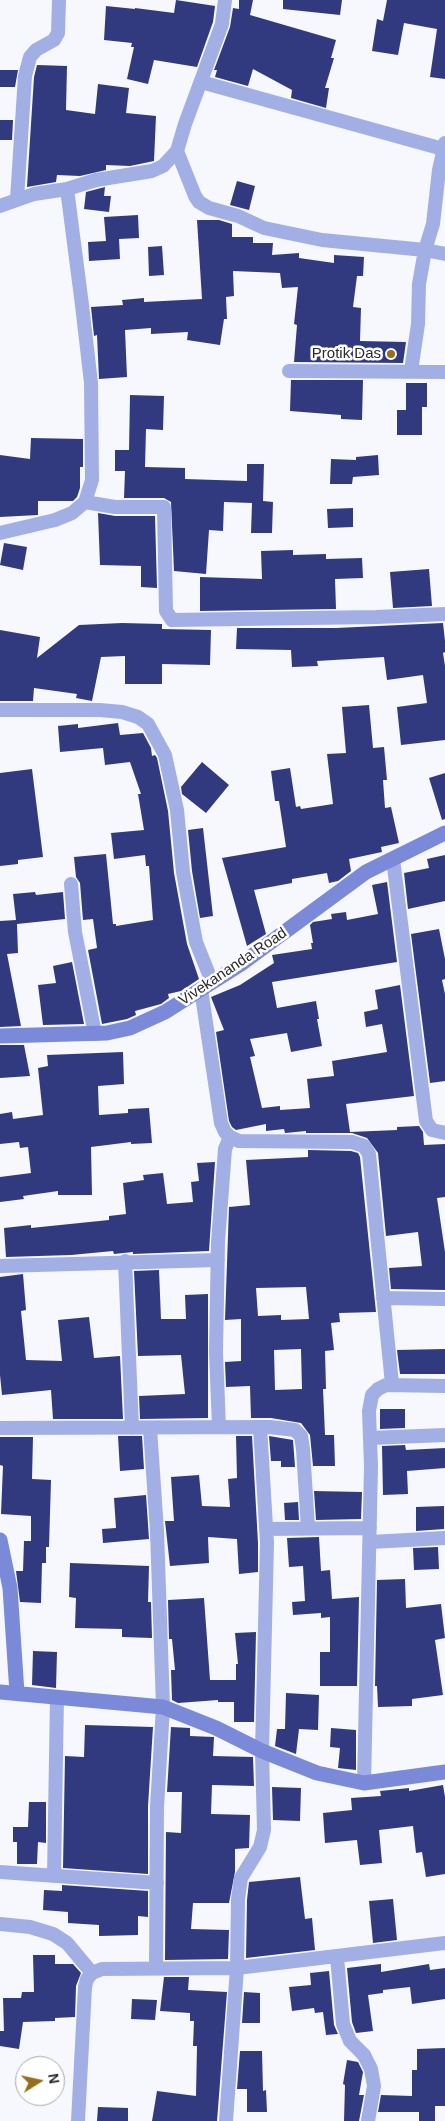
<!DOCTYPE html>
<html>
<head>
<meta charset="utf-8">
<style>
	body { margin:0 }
	#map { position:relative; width:445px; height:2121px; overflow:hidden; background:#f6f8fd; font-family:Helvetica,sans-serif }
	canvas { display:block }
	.north { position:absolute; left:15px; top:2056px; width:50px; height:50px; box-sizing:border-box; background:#fff; border:1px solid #a9aaab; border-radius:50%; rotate:80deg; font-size:14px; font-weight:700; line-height:20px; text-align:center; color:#292a2c }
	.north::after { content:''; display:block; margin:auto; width:18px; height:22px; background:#976e19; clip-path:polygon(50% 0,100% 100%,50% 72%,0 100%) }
</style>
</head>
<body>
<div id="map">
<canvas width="445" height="2121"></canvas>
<div class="north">N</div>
</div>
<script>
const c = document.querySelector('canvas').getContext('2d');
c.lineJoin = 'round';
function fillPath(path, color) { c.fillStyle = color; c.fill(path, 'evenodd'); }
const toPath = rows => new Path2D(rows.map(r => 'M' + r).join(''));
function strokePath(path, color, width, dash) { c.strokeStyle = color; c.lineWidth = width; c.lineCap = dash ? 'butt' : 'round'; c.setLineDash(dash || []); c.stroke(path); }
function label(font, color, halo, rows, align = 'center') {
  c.font = font + ' Helvetica,sans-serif'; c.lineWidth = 5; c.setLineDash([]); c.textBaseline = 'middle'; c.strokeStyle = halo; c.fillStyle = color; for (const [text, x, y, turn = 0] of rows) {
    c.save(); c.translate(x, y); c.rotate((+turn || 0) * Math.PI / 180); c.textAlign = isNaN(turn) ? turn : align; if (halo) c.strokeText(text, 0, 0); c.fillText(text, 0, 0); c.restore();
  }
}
fillPath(toPath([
	[176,0,215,6,213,22,197,67,154,60,148,84,127,79,134,47,131,47,132,43,104,40,106,6,135,9,135,8,174,13],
	[239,0,253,0,250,15,336,40,331,58,334,58,325,88,329,88,326,108,291,98,292,90,253,69,248,86,215,77,217,70,214,70,230,27,233,8,239,9],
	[283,0,342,0,340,15,283,9],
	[387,0,445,0,445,79,430,77,437,29,404,23,398,55,372,51,377,19,383,21],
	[37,65,67,66,66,110,95,114,98,84,129,88,126,113,156,116,154,161,130,166,106,165,106,170,80,176,57,175,56,182,27,187,34,77],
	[0,70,18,70,15,87,0,87],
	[0,120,13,120,12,140,0,140],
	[237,181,255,186,249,210,230,205],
	[105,187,104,196,111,196,109,212,84,209,86,192],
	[138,215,139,238,119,239,120,259,89,261,88,242,106,241,104,217],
	[197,220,219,220,232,224,232,237,253,237,253,243,273,243,272,255,299,253,299,258,334,263,334,255,364,257,363,276,357,276,353,307,361,308,360,341,406,342,403,363,294,362,297,325,294,324,298,287,282,288,280,273,233,271,234,296,226,297,227,319,224,319,220,345,187,340,188,332,151,334,151,328,125,330,127,377,99,379,97,335,94,336,91,307,123,305,122,300,144,298,144,302,202,299],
	[162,246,164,275,149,276,148,247],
	[291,380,363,380,362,420,341,419,341,415,290,411],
	[406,383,427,383,427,407,422,407,422,435,397,435,397,410,406,410],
	[130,395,164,396,163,430,146,429,145,467,185,468,185,479,247,481,247,464,264,464,263,501,273,502,272,533,251,533,252,503,224,502,223,531,209,530,206,574,174,571,171,502,164,498,124,498,125,471,115,471,115,450,129,450],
	[31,438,83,439,83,467,80,467,80,488,77,497,73,501,38,501,38,515,0,517,0,455,30,459],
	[378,455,379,475,353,477,352,484,330,484,331,459,356,460,356,457],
	[353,508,353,527,328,528,327,509],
	[98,513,115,516,155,516,157,588,141,587,141,566,100,565],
	[4,543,27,547,23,570,0,565],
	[293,550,293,555,326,554,326,559,362,558,363,578,335,579,336,609,200,611,200,577,262,579,261,551],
	[429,569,432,606,393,608,390,572],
	[122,623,162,624,162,629,211,630,210,665,162,664,162,684,125,684,125,656,101,657,92,701,76,698,77,694,34,688,33,701,0,701,0,630,40,637,37,658,79,625],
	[443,623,445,641,445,652,443,653,445,666,445,740,401,745,397,707,427,703,423,675,387,680,384,657,317,661,318,666,292,667,291,650,236,649,237,628,336,628],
	[369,705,373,748,384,747,387,780,383,780,385,808,391,807,399,843,381,847,382,852,349,859,351,871,338,881,329,883,327,873,292,879,292,883,254,890,266,934,247,946,222,858,286,847,279,801,275,801,271,771,290,768,296,807,300,806,301,809,333,804,327,754,346,753,342,707],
	[118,723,120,735,143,733,151,748,152,756,155,755,157,758,168,811,174,873,187,944,199,979,181,991,168,994,169,998,161,1004,135,1011,136,1015,127,1019,102,1024,88,950,97,948,93,919,83,920,80,883,76,877,74,857,106,854,113,924,116,924,116,926,153,920,149,866,146,866,145,855,114,859,111,833,144,830,138,794,141,794,130,762,105,765,103,748,60,752,58,726,78,724,78,728],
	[202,762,229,785,206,813,182,794,181,787],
	[32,769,43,857,18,860,18,864,0,866,0,773],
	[445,773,445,819,442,820,429,778],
	[203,828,213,916,200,918,192,871,188,830],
	[445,855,445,901,408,909,404,873,429,868,427,859],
	[387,882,397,962,272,982,277,1008,316,1001,319,1019,317,1019,322,1046,291,1052,287,1033,250,1039,255,1056,250,1057,262,1108,280,1106,280,1110,310,1108,307,1079,334,1076,332,1061,387,1052,382,1024,366,1027,364,1012,378,1009,375,990,400,985,414,1096,346,1104,350,1132,397,1130,397,1127,419,1126,423,1132,424,1145,445,1144,445,1197,437,1198,445,1252,445,1290,391,1289,389,1268,422,1266,418,1232,386,1236,378,1153,367,1138,352,1133,306,1133,306,1131,285,1133,284,1129,266,1131,266,1124,236,1130,232,1127,229,1121,216,1032,224,1030,211,997,240,985,274,963,272,955,312,949,311,943,313,943,310,925,313,922,332,919,331,914,346,912,347,920,378,914,372,885],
	[35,892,36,895,63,892,65,919,17,924,18,953,7,954,21,1026,0,1027,0,921,16,920,13,894],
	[439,929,445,959,445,979,442,980,445,994,445,1081,430,1083,411,934],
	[72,962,84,1024,43,1025,38,985,56,983,53,966],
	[0,1045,24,1045,30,1076,0,1078],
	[123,1052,124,1084,98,1086,99,1115,128,1113,128,1109,149,1108,152,1143,131,1144,131,1142,91,1147,92,1195,58,1195,58,1191,23,1196,24,1199,0,1202,0,1177,31,1173,28,1147,20,1148,19,1142,0,1144,0,1114,12,1112,13,1119,43,1115,38,1068,48,1066,47,1055],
	[308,1150,351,1151,358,1153,360,1157,376,1312,339,1313,340,1322,331,1323,334,1350,325,1351,326,1389,323,1389,325,1435,334,1435,335,1466,313,1466,310,1435,301,1423,271,1418,251,1418,250,1386,226,1387,225,1362,241,1361,241,1319,225,1320,229,1207,250,1205,246,1160,308,1157],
	[306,1287,309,1319,281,1320,281,1315,258,1316,256,1288],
	[301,1349,302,1389,275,1390,274,1350],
	[215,1162,209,1251,133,1254,133,1252,114,1254,113,1251,71,1255,6,1257,4,1228,31,1225,31,1228,109,1220,109,1216,126,1214,123,1183,144,1180,143,1175,163,1173,167,1204,193,1202,191,1182,199,1181,197,1163],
	[159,1270,161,1319,186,1319,185,1295,208,1294,208,1418,140,1419,139,1396,185,1394,181,1355,138,1356,134,1271],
	[23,1274,26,1310,21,1311,26,1360,62,1361,58,1320,89,1317,94,1358,120,1356,123,1419,53,1419,51,1390,2,1395,0,1375,0,1277],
	[445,1349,445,1374,400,1374,397,1350],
	[380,1409,405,1409,405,1428,380,1429],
	[118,1436,142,1436,144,1469,120,1471],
	[236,1436,252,1436,258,1543,258,1572,239,1574,237,1539,208,1537,209,1563,170,1566,165,1521,174,1521,171,1477,199,1475,202,1506,230,1507,228,1479,237,1478],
	[269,1436,293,1440,295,1467,281,1467,281,1461,271,1461],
	[0,1437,33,1437,32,1479,51,1480,49,1547,46,1547,46,1563,42,1563,41,1603,20,1602,16,1571,23,1571,24,1541,31,1541,31,1516,1,1514,3,1466,0,1465],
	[405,1445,406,1450,445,1448,445,1468,407,1471,408,1494,383,1495,382,1446],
	[314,1491,362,1492,361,1519,316,1520],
	[146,1495,149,1539,103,1543,102,1529,116,1528,114,1498],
	[298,1502,299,1520,285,1520,284,1503],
	[444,1506,444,1529,416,1531,416,1507],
	[319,1537,321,1571,330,1570,332,1599,359,1597,357,1686,320,1686,320,1652,330,1652,330,1617,321,1618,321,1613,293,1615,292,1602,305,1601,303,1566,289,1567,287,1538],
	[438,1547,439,1569,414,1570,413,1548],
	[70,1563,149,1566,148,1602,151,1602,152,1638,122,1637,122,1629,75,1628,76,1598,69,1597],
	[405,1579,406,1608,441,1604,445,1638,435,1640,443,1695,412,1699,412,1706,378,1707,377,1686,375,1686,377,1580],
	[204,1598,210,1680,236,1680,236,1664,238,1664,235,1633,256,1632,254,1722,234,1722,234,1702,218,1702,218,1700,178,1703,172,1700,171,1670,175,1670,172,1639,169,1639,168,1600],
	[33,1651,57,1652,56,1688,32,1685],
	[286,1693,319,1695,318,1730,299,1729,296,1754,275,1746,277,1729,285,1729],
	[85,1725,153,1727,148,1806,148,1874,63,1868,65,1756,84,1757],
	[171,1727,190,1728,190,1736,214,1737,213,1756,253,1757,254,1786,212,1785,211,1814,250,1815,249,1848,235,1849,235,1872,229,1903,193,1903,191,1929,229,1930,228,1959,165,1960,166,1832,181,1833,182,1792,167,1792],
	[331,1728,356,1730,356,1770,338,1768,340,1748,330,1747],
	[443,1785,445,1797,445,1874,426,1877,422,1852,416,1853,413,1826,379,1830,382,1863,360,1865,357,1840,325,1843,323,1813,352,1810,351,1798,381,1796,380,1791,409,1788,409,1791],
	[272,1787,301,1788,300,1821,273,1820],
	[29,1802,46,1802,46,1843,38,1842,37,1864,17,1864,17,1842,13,1842,13,1827,28,1827],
	[300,1877,305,1919,312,1918,315,1950,246,1958,247,1900,249,1882],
	[62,1885,148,1891,148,1917,138,1916,138,1935,99,1936,99,1925,68,1923,68,1912,43,1910,44,1890,62,1891],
	[393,1899,397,1940,373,1943,369,1901],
	[33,1955,55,1955,55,1964,73,1964,81,1973,76,1986,75,2017,55,2018,55,2021,23,2022,19,2049,0,2046,0,2031,4,2031,3,1998,21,1998,22,1992,34,1992],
	[381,1964,381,1972,429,1964,430,1970,445,1968,445,1999,412,2004,410,1987,383,1990,383,1993,368,1995,373,2031,356,2033,352,2022,347,1968],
	[329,1971,334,2025,338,2034,326,2035,323,2012,315,2013,314,2008,292,2011,289,1987,311,1985,310,1973],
	[164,1977,189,1977,188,1990,227,1992,217,2121,152,2121,157,2091,196,2096,197,2046,193,2046,194,2021,190,2021,190,2013,160,2011],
	[244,1992,260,1993,260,2023,242,2023],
	[132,1999,157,2000,155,2020,131,2019],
	[445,2048,445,2106,435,2106,435,2121,419,2121,419,2112,378,2112,381,2095,412,2096,412,2070,417,2070,417,2049],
	[240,2051,262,2051,263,2091,266,2090,267,2112,247,2112,247,2089,237,2089],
	[347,2060,358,2062,363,2072,359,2095,364,2095,359,2121,344,2121,345,2085,343,2084],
	[98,2107,128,2108,128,2121,97,2121]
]), '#313a7f');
strokePath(toPath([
	[201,82,443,149],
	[177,151,195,196,199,202,209,208,238,216,264,228,322,240,425,250,445,254],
	[17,199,25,76,30,57,36,50,54,40,58,33,59,0],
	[0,206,34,194,67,189],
	[289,371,445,372],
	[411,371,418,324,419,284,425,250,433,224,439,170,445,143],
	[85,502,115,507,164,507,166,611,172,620,376,617,445,614],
	[0,533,55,520,72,513,85,502,92,480,91,383,82,305,67,189,96,180,152,171,163,166,177,151,185,124,222,24,225,0],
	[0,710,100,710,122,712,138,717,148,724,165,755,177,810,183,872,196,942,212,982],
	[393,859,426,1121,432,1130,445,1133],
	[71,884,75,932,95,1034],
	[201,989,221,1123,225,1132,230,1137,239,1141,352,1142,364,1146,369,1154,392,1384],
	[125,1261,132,1428],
	[0,1266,218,1260],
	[383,1298,445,1299],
	[219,1427,216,1352,218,1242,225,1149,230,1137],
	[0,1428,270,1427,295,1430,301,1436,303,1449,308,1528],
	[150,1428,157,1531,163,1707,157,1807,156,1968],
	[370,1438,445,1435],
	[266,1529,370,1528],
	[370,1542,445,1538],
	[364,1783,371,1466,369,1411,372,1395,378,1389,386,1385,445,1386],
	[0,1872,157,1883],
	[54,1876,57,1697],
	[0,1924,30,1927,53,1934,67,1943,92,1973],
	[337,1957,343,2024,350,2041,364,2055,371,2069,374,2086,368,2121],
	[78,2121,85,1987,87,1979,92,1973,102,1969,237,1968,445,1943],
	[226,2121,237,1968,238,1899,241,1878,260,1847,264,1830,262,1751,267,1543,260,1427]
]), '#a2afe5', 14);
strokePath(toPath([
	[0,1036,107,1033,130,1028,165,1012,241,964,366,872,445,833],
	[0,1540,10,1588,17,1693],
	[0,1692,163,1707,216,1728,262,1751,317,1773,364,1783,445,1772]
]), '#7a8ad9', 15);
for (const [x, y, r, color] of [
	[391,354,5,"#976e19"]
]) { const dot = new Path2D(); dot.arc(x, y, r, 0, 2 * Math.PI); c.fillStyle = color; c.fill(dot); strokePath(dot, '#fff', 2); }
label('15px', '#292a2c', '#fff', [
	["Protik Das",381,354]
], 'right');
label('15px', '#292a2c', '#fff', [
	["Vivekananda Road",233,967,-34]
]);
</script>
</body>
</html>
